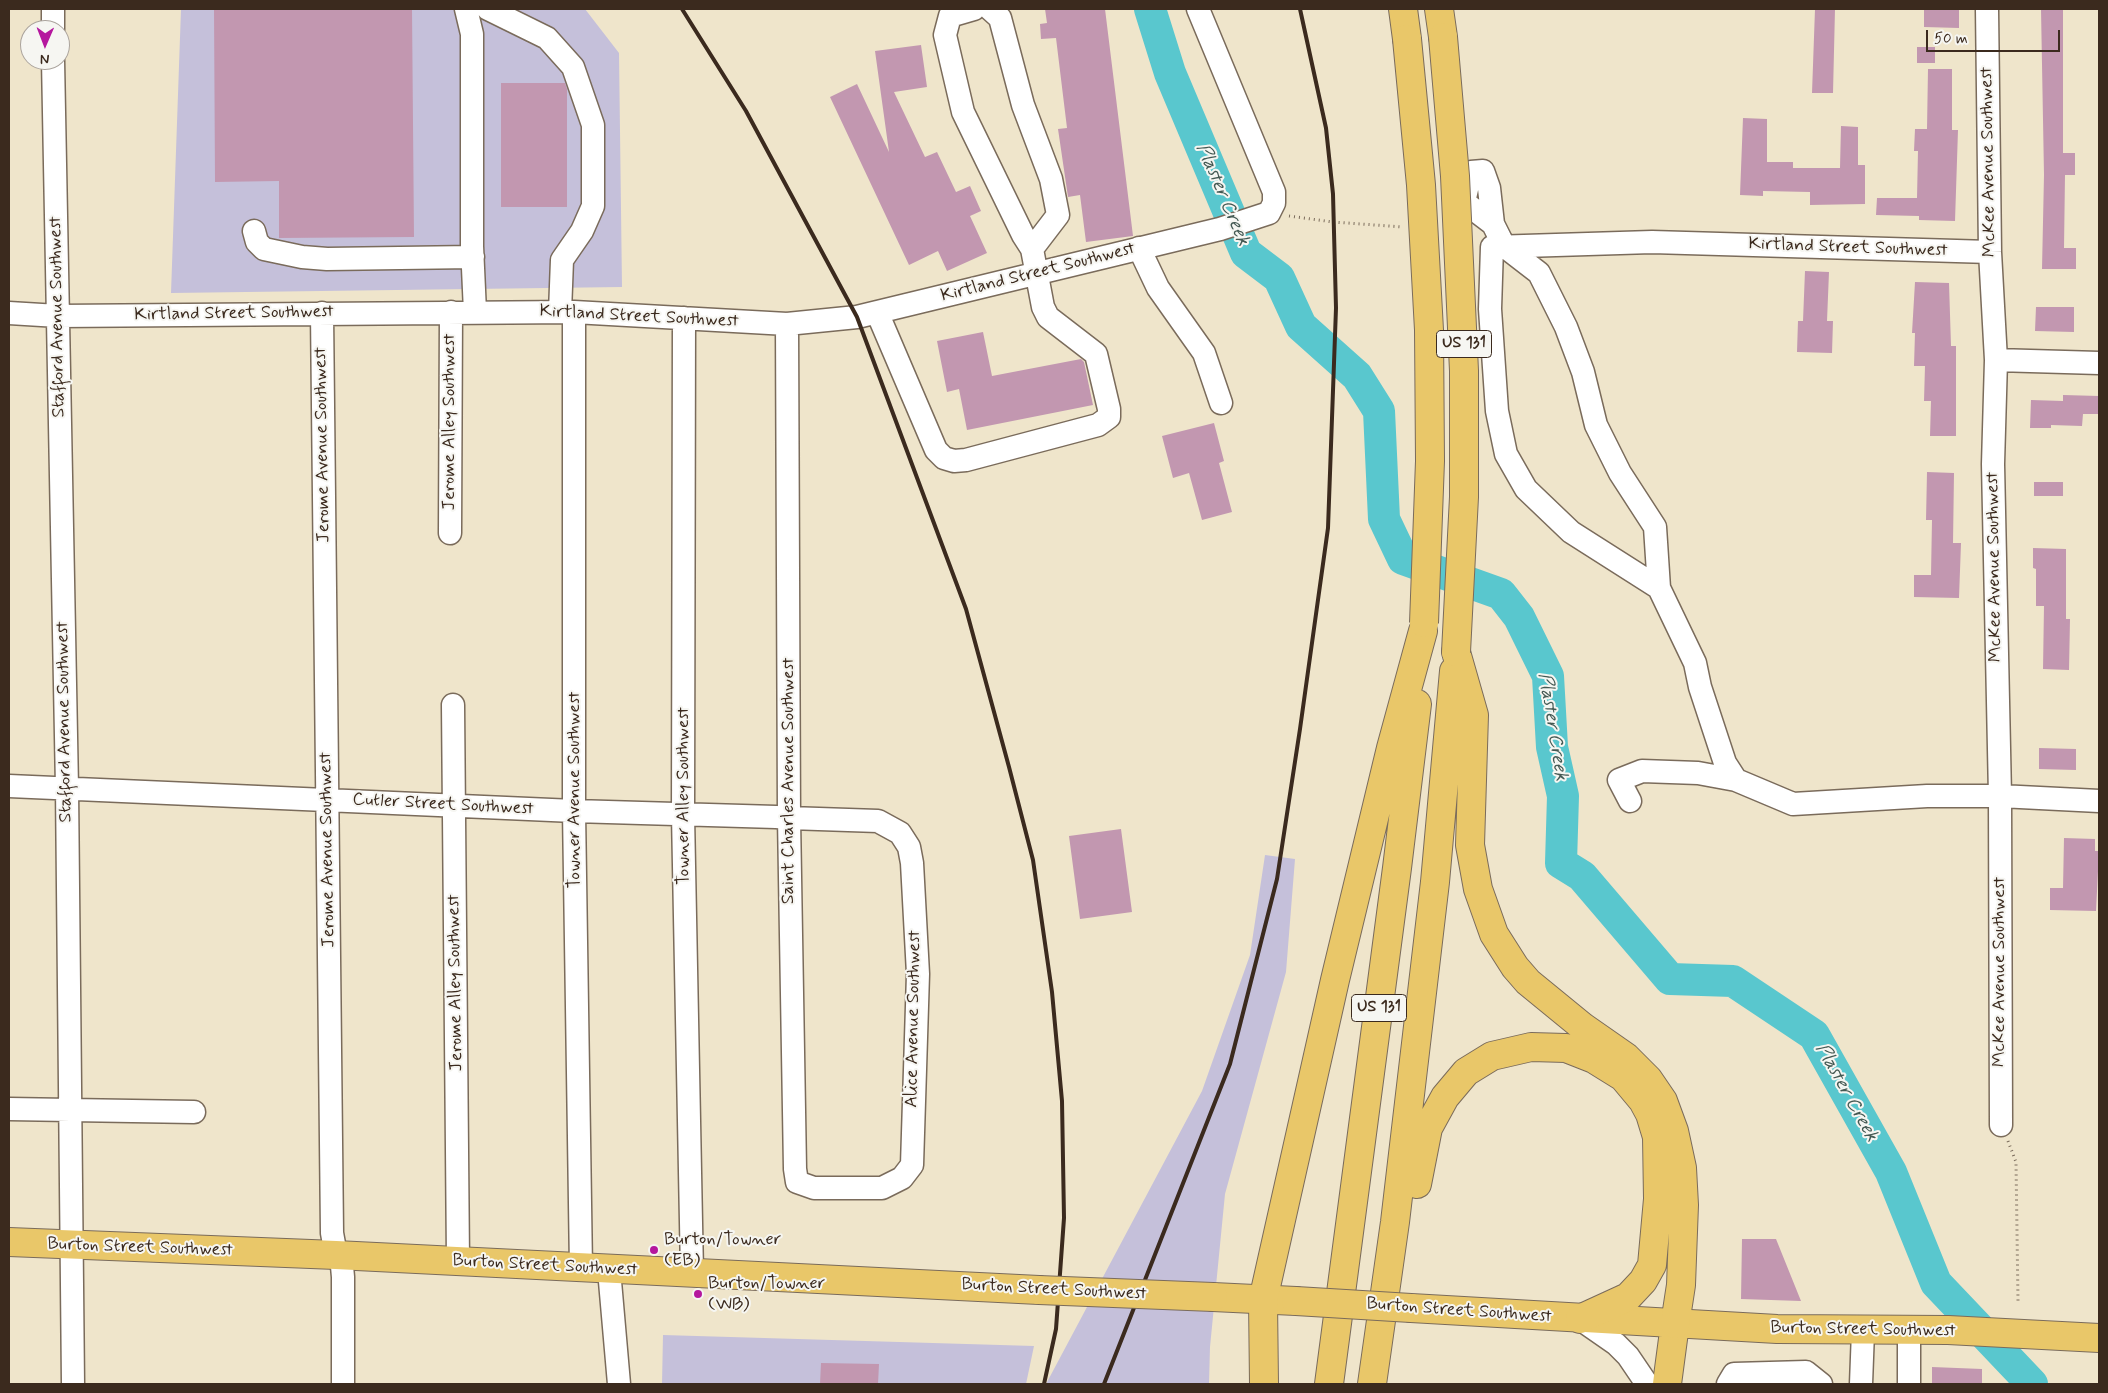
<!DOCTYPE html>
<html>
<head>
<meta charset="utf-8">
<style>
	body { margin:0 }
	#map { position:relative; width:2108px; height:1393px; overflow:hidden; background:#efe5cb; font-family:Mynerve,sans-serif }
	canvas { display:block }
	.frame { position:absolute; inset:0; border:10px solid #3b2a1e; pointer-events:none }
	.north { position:absolute; left:20px; top:20px; width:50px; height:50px; box-sizing:border-box; background:#f6f6f2; border:1px solid #aba49d; border-radius:50%; rotate:181deg; font-size:14px; font-weight:700; line-height:20px; text-align:center; color:#3b2a1e }
	.north::after { content:''; display:block; margin:auto; width:18px; height:22px; background:#b5179e; clip-path:polygon(50% 0,100% 100%,50% 72%,0 100%) }
	.scale { position:absolute; left:1926px; top:30px; width:134px; height:22px; box-sizing:border-box; border:2px solid #3b2a1e; border-top:0; padding-left:6px; font-size:15px; line-height:18px; white-space:nowrap; color:#3b2a1e; -webkit-text-stroke:4px #f6f6f2; paint-order:stroke }
</style>
</head>
<body>
<div id="map">
<canvas width="2108" height="1393"></canvas>
<div class="frame"></div>
<div class="north">N</div>
<div class="scale">50 m</div>
</div>
<script>
const c = document.querySelector('canvas').getContext('2d');
c.lineJoin = 'round';
function fillPath(path, color) { c.fillStyle = color; c.fill(path, 'evenodd'); }
const toPath = rows => new Path2D(rows.map(r => 'M' + r).join(''));
function strokePath(path, color, width, dash) { c.strokeStyle = color; c.lineWidth = width; c.lineCap = dash ? 'butt' : 'round'; c.setLineDash(dash || []); c.stroke(path); }
function label(font, color, halo, rows, align = 'center') {
  c.font = font + ' Mynerve,sans-serif'; c.lineWidth = 4; c.setLineDash([]); c.textBaseline = 'middle'; c.strokeStyle = halo; c.fillStyle = color; for (const [text, x, y, turn = 0] of rows) {
    c.save(); c.translate(x, y); c.rotate((+turn || 0) * Math.PI / 180); c.textAlign = isNaN(turn) ? turn : align; if (halo) c.strokeText(text, 0, 0); c.fillText(text, 0, 0); c.restore();
  }
}
fillPath(toPath([
	[181,9,585,9,619,53,622,287,171,293],
	[1265,855,1295,859,1286,972,1225,1194,1210,1347,1209,1384,1046,1384,1202,1091,1250,955],
	[663,1335,1034,1346,1026,1384,662,1384]
]), '#c5c0da');
strokePath(toPath([
	[1150,9,1170,73,1246,253,1279,278,1301,326,1357,376,1379,411,1384,519,1403,559,1501,594,1519,617,1548,676,1552,747,1563,796,1561,863,1582,876,1670,979,1733,981,1814,1035,1891,1172,1936,1283,2032,1384]
]), '#59c7ce', 32);
fillPath(toPath([
	[214,9,412,9,414,237,279,238,279,181,215,182],
	[1045,9,1105,9,1133,236,1086,242,1080,195,1068,197,1058,129,1067,128,1056,38,1041,39,1040,24,1047,23],
	[1815,9,1835,9,1833,93,1812,93],
	[1924,9,1959,9,1959,28,1924,27],
	[2041,9,2063,9,2063,153,2075,153,2075,175,2065,175,2064,248,2076,248,2076,269,2042,269,2044,175],
	[921,45,927,87,894,92,925,157,937,152,956,192,970,186,981,211,970,216,987,253,947,271,938,251,909,265,830,97,857,84,889,152,875,51],
	[1917,47,1935,47,1935,63,1917,63],
	[1928,69,1952,69,1952,130,1958,130,1955,221,1919,220,1919,216,1876,215,1877,198,1917,198,1918,151,1914,151,1915,129,1927,129],
	[501,83,565,83,567,89,567,207,501,207],
	[1743,118,1767,119,1767,162,1793,162,1793,168,1840,168,1841,126,1858,127,1858,165,1865,165,1865,204,1810,205,1810,192,1763,191,1763,196,1740,195],
	[1805,271,1829,272,1827,321,1833,321,1832,353,1797,352,1798,321,1803,321],
	[1915,282,1949,283,1951,346,1956,346,1956,436,1930,436,1931,401,1924,401,1925,366,1914,366,1915,333,1912,333],
	[2036,307,2074,307,2074,332,2035,331],
	[983,332,992,376,1081,359,1084,362,1093,405,967,430,959,389,947,392,937,341],
	[2063,395,2099,396,2099,414,2083,414,2082,426,2051,425,2051,428,2030,428,2031,400,2063,401],
	[1214,423,1224,461,1219,463,1232,512,1202,520,1189,473,1173,478,1162,436],
	[1927,472,1954,473,1953,543,1961,543,1959,598,1914,597,1914,575,1931,575,1932,520,1926,520],
	[2034,482,2063,482,2063,496,2034,496],
	[2033,548,2066,549,2066,619,2070,619,2069,670,2043,669,2044,606,2036,606,2036,569,2033,568],
	[2039,748,2076,749,2076,770,2039,769],
	[1121,829,1132,912,1080,919,1069,836],
	[2064,838,2095,839,2095,851,2099,851,2096,911,2050,910,2050,888,2063,888],
	[1742,1239,1776,1239,1801,1301,1741,1299],
	[821,1363,879,1364,878,1384,820,1384],
	[1932,1367,1982,1369,1982,1384,1932,1384]
]), '#c297b0');
const minor = toPath([
	[53,9,53,30],
	[466,9,472,34,472,246,475,312],
	[488,9,547,38,573,67,593,125,593,206,582,231,562,260,560,312],
	[990,9,1000,18,1023,105,1051,179,1058,215,1032,249],
	[1987,9,1990,252,1996,360,1993,464,2000,796,2001,1125],
	[53,60,67,788,73,1384],
	[1493,224,1464,202,1471,172,1483,171,1489,188,1493,224,1504,246,1539,273,1566,327,1583,372,1596,425,1620,473,1655,527,1659,588],
	[254,231,257,242,264,249,302,257,327,259,473,257],
	[1139,248,1158,288,1204,353,1221,403],
	[574,312,574,811,581,1268],
	[877,312,936,450,944,458,954,461,966,460,1098,425,1109,417,1109,409,1096,354,1048,317,1043,307,1032,249,1023,235,963,112,945,35,950,16,974,9],
	[9,313,58,316,574,312,787,324,857,317,1220,229,1269,213,1274,203,1274,192,1198,9],
	[322,313,332,1233,336,1255,342,1266,343,1277,343,1384],
	[684,318,683,815,692,1273],
	[1996,360,2099,363],
	[450,533,451,312],
	[453,705,458,1261],
	[1736,780,1725,763,1700,687,1695,663,1659,588,1571,532,1526,489,1506,454,1497,411,1490,309,1492,247,1652,242,1990,252],
	[9,786,574,811,776,817,789,818,878,821,900,833,909,847,912,863,918,974,912,1165,902,1178,882,1188,814,1188,797,1182,795,1169,789,818,787,324],
	[1630,801,1619,780,1642,771,1698,773,1736,780,1793,804,1927,796,2000,796,2099,801],
	[9,1109,194,1112],
	[609,1270,619,1384],
	[1580,1319,1616,1344,1628,1356,1647,1384],
	[1909,1330,1909,1384],
	[1728,1384,1734,1374,1806,1372,1821,1384],
	[1861,1384,1863,1331]
]);
const major = toPath([
	[9,1242,336,1255,1039,1290],
	[1213,1297,1296,1301],
	[1411,1308,1777,1329,1948,1330,2099,1338],
	[1667,1384,1675,1324]
]);
const highway = toPath([
	[1403,9,1407,39],
	[1439,9,1443,37],
	[1456,652,1474,715,1470,845,1478,889,1494,934,1515,967,1528,982,1583,1027,1626,1057,1648,1079,1663,1101,1674,1131,1682,1168,1684,1205,1681,1285,1675,1324],
	[1417,1184,1428,1128,1445,1097,1466,1072,1492,1056,1531,1047,1566,1048,1594,1059,1623,1077,1643,1101,1650,1114,1657,1137,1658,1199,1652,1265,1643,1281,1628,1297,1580,1319],
	[1264,1384,1263,1300,1335,980,1391,748,1423,631],
	[1329,1384,1397,868,1417,704],
	[1372,1384,1395,1222,1435,882,1454,671]
]);
strokePath(minor, '#7a6b5b', 25);
strokePath(major, '#7a6b5b', 30);
strokePath(highway, '#7a6b5b', 30);
strokePath(toPath([
	[1289,216,1333,222,1403,227],
	[2008,1141,2016,1162,2018,1301]
]), '#7a6b5b', 3, [1, 4]);
strokePath(minor, '#fff', 22);
strokePath(major, '#e9c769', 28);
strokePath(highway, '#e9c769', 28);
strokePath(toPath([
	[682,9,746,111,857,317,966,609,1009,767,1033,860,1052,992,1062,1101,1064,1218,1056,1329,1044,1384],
	[1104,1384,1230,1064,1277,879,1300,729,1328,528,1336,308,1333,194,1326,128,1300,9]
]), '#3b2a1e', 4);
const majorBridge = toPath([
	[1039,1290,1213,1297],
	[1296,1301,1411,1308]
]);
const highwayBridge = toPath([
	[1443,37,1455,176,1464,371,1464,497,1456,652],
	[1407,39,1421,185,1429,330,1430,461,1424,623]
]);
strokePath(majorBridge, '#7a6b5b', 30, []);
strokePath(highwayBridge, '#7a6b5b', 30, []);
strokePath(majorBridge, '#e9c769', 28);
strokePath(highwayBridge, '#e9c769', 28);
for (const [x, y, r, color] of [
	[654,1250,5,"#b5179e"],
	[698,1294,5,"#b5179e"]
]) { const dot = new Path2D(); dot.arc(x, y, r, 0, 2 * Math.PI); c.fillStyle = color; c.fill(dot); strokePath(dot, '#f6f6f2', 2); }
for (const [x, y, w] of [
	[1464,344,55],
	[1379,1008,55]
]) { const box = new Path2D(); box.roundRect(x - w / 2, y - 13.5, w, 27, 4); c.fillStyle = '#f6f6f2'; c.fill(box); strokePath(box, '#3b2a1e', 1); }
label('bold 16px', '#3b2a1e', null, [
	["US 131",1464,344],
	["US 131",1379,1008]
]);
label('18px', '#3b2a1e', '#f6f6f2', [
	["McKee Avenue Southwest",1989,162,-91],
	["Kirtland Street Southwest",1848,248,2],
	["Kirtland Street Southwest",1038,273,-14],
	["Kirtland Street Southwest",234,314,-1],
	["Stafford Avenue Southwest",58,317,-91],
	["Kirtland Street Southwest",639,317,3],
	["Jerome Alley Southwest",450,422,-90],
	["Jerome Avenue Southwest",323,445,-91],
	["McKee Avenue Southwest",1995,567,-91],
	["Stafford Avenue Southwest",65,722,-91],
	["Saint Charles Avenue Southwest",789,781,-90],
	["Towner Avenue Southwest",575,790,-90],
	["Towner Alley Southwest",684,796,-90],
	["Cutler Street Southwest",443,805,3],
	["Jerome Avenue Southwest",328,850,-91],
	["McKee Avenue Southwest",2000,972,-90],
	["Jerome Alley Southwest",456,983,-91],
	["Alice Avenue Southwest",914,1019,-89],
	["Burton Street Southwest",140,1248,2],
	["Burton Street Southwest",545,1266,3],
	["Burton Street Southwest",1054,1290,3],
	["Burton Street Southwest",1459,1311,4],
	["Burton Street Southwest",1863,1330,1]
]);
label('18px', '#3b2a1e', '#f6f6f2', [
	["Burton/Towner",664,1240],
	["(EB)",664,1261],
	["Burton/Towner",708,1284],
	["(WB)",708,1305]
], 'left');
label('italic 19px', '#445953', '#f6f6f2', [
	["Plaster Creek",1222,195,67],
	["Plaster Creek",1552,727,81],
	["Plaster Creek",1846,1093,61]
]);
</script>
</body>
</html>
